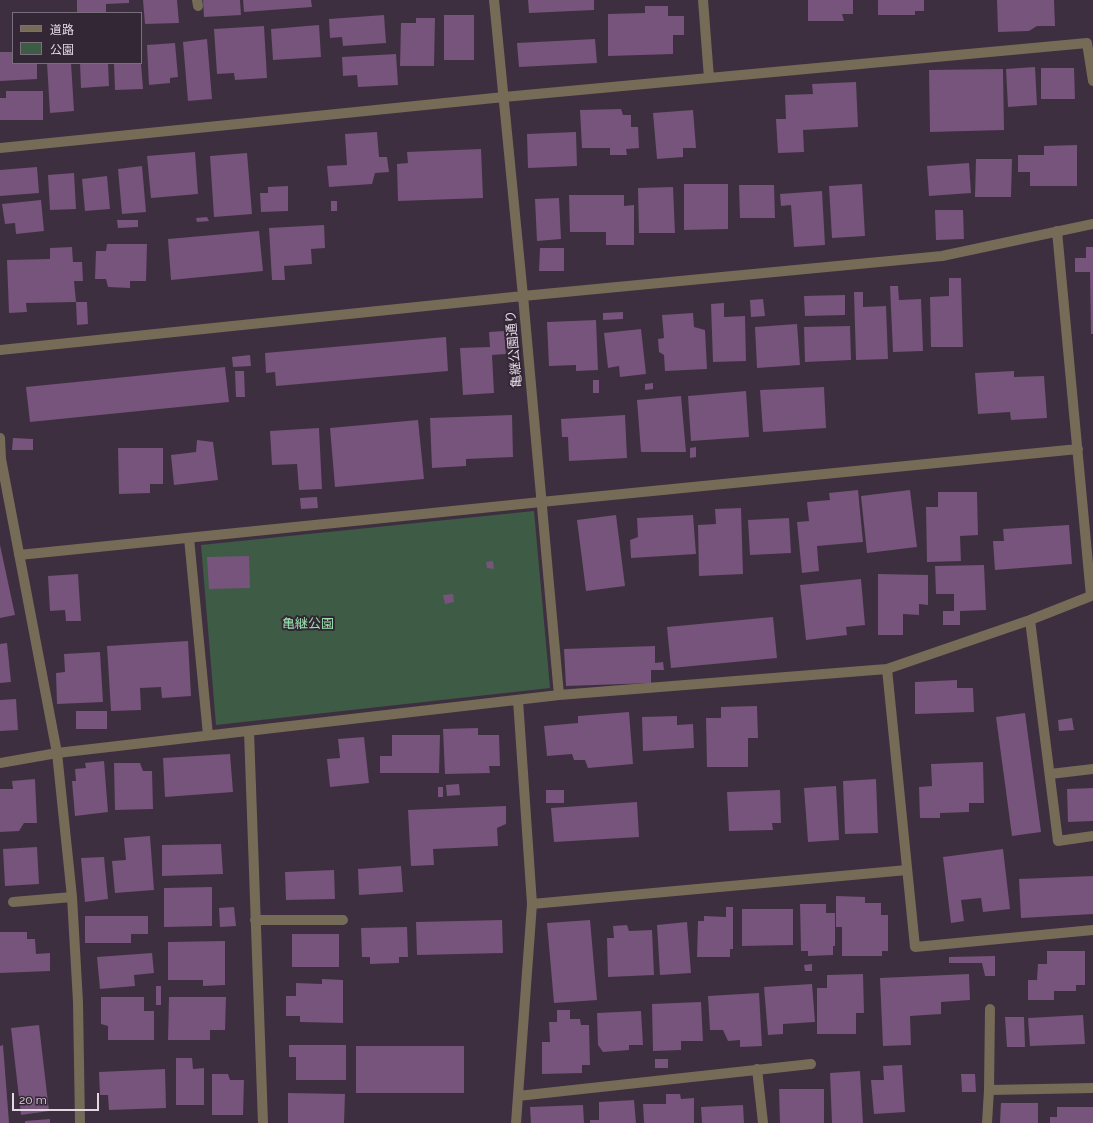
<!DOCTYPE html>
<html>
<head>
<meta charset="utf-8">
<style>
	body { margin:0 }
	#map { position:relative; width:1093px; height:1123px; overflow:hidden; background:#3d2f3f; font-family:Raleway,"Noto Sans JP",sans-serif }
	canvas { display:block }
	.legend { position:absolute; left:12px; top:12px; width:130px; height:52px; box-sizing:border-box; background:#332635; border:1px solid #796e7b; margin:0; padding:5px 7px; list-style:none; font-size:12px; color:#e2d9e3 }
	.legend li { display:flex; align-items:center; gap:8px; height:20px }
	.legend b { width:20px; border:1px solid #796e7b }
	.scale { position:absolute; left:12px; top:1093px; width:87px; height:18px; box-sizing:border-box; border:2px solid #e2d9e3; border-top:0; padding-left:5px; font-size:12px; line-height:14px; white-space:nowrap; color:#e2d9e3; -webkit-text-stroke:3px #332635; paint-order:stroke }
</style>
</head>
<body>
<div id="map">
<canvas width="1093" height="1123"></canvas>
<ul class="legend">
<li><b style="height:5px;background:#766b57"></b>道路</li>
<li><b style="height:11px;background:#3e5b45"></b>公園</li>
</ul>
<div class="scale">20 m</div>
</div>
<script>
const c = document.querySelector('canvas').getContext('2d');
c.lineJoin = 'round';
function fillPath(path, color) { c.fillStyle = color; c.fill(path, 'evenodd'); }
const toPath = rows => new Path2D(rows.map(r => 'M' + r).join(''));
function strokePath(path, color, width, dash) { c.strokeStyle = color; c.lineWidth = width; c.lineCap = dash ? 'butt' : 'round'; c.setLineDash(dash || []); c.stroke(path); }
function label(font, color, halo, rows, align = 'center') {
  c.font = font + ' Raleway,"Noto Sans JP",sans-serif'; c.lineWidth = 4; c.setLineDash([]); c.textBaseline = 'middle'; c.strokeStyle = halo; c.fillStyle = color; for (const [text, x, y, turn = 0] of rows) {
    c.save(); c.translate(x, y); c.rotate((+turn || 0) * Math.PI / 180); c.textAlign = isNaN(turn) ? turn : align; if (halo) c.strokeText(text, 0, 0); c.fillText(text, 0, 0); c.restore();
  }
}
fillPath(toPath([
	[534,511,550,688,216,725,201,545]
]), '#3e5b45');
fillPath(toPath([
	[77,0,129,0,129,3,106,4,106,13,77,13],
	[143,0,177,0,179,23,145,24],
	[203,0,240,0,241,15,204,17],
	[243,0,311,0,312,7,244,12],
	[528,0,594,0,594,10,529,13],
	[808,0,853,0,853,14,842,14,844,21,808,21],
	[878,0,924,0,924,11,915,11,915,15,878,15],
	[997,0,1054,0,1055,26,1037,26,1029,31,998,32],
	[645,6,668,6,668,16,684,16,684,35,673,35,673,54,608,56,608,14,645,13],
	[384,15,386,43,343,46,342,37,330,38,329,19],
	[444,15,474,15,474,60,444,60],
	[416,18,435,18,434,66,400,66,401,23,416,23],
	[319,25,321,57,273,60,271,29],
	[264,26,267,78,235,80,234,73,217,74,214,29],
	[207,39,212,99,188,101,183,42],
	[595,39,597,63,519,67,517,43],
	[175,43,178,77,170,78,170,83,149,85,147,45],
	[0,52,13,52,13,63,37,63,37,79,0,81],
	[396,54,398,85,358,87,357,75,343,76,342,57],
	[47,63,71,63,74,111,50,113],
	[80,63,108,63,109,86,81,88],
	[114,63,141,63,143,89,115,90],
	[1035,67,1037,105,1008,107,1006,69],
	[1041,68,1074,68,1075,99,1041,99],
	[1003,69,1004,130,930,132,929,70],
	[856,82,858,127,803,130,804,152,778,153,776,119,786,119,785,95,813,94,812,84],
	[6,91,43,91,43,120,0,120,0,98,6,98],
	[621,109,623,115,631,115,631,127,638,127,639,148,626,149,627,155,610,155,610,148,582,148,580,110],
	[693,110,696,148,683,148,683,157,657,159,653,113],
	[377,132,379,157,387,157,389,172,375,173,372,184,329,187,327,166,347,165,345,134],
	[576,132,577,166,528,168,527,134],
	[1077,145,1077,186,1030,186,1030,172,1018,172,1018,155,1044,155,1044,146],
	[481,149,483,198,398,201,397,164,408,163,407,152],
	[195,152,198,194,151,198,147,156],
	[247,153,252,214,214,217,210,156],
	[976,159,1012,159,1011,197,975,197],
	[969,163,971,193,929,196,927,166],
	[142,166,146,212,122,214,118,169],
	[37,167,39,193,0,196,0,170],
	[74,173,76,209,50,210,48,175],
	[107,176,110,209,85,211,82,179],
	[684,184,728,184,728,229,684,230],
	[862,184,865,236,832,238,829,186],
	[739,185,774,185,775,218,740,218],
	[288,186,288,211,261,212,260,193,268,193,268,187],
	[673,187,675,233,639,233,638,188],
	[822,191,825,245,794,247,791,205,781,206,780,194],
	[569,195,624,195,624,206,634,205,634,245,606,245,606,232,570,232],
	[559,198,561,239,537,241,535,199],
	[41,200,44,231,16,234,15,223,5,224,2,204],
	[331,201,337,201,337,211,331,211],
	[935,210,963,210,964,239,936,240],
	[207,217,209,221,197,222,196,218],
	[117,220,138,220,138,227,118,228],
	[324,225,325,248,311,249,312,264,284,266,285,280,272,280,269,228],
	[259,231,263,271,171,280,168,239],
	[107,244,147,244,146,281,130,281,130,288,108,287,106,279,95,279,96,251,106,251],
	[72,247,73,262,82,262,83,281,74,281,76,302,26,303,27,312,9,313,7,260,50,259,50,248],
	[1086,247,1093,247,1093,334,1091,334,1090,272,1075,272,1075,258,1086,258],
	[540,248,564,248,564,271,539,271],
	[949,278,961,278,963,347,931,347,930,297,949,296],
	[890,286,898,286,899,300,921,299,923,351,893,352],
	[854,292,863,292,863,307,886,306,888,359,856,360],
	[845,295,845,315,805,316,804,296],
	[763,299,765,316,751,317,750,300],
	[76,302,87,302,88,324,77,325],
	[724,303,724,317,745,316,746,361,713,362,711,304],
	[623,312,623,319,603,320,603,313],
	[693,313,694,327,705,330,707,369,665,371,664,355,659,352,658,339,664,338,662,315],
	[596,320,598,370,576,371,576,365,549,366,547,322],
	[797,324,800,365,757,368,755,327],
	[850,326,851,360,805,362,804,327],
	[641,329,646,374,620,377,619,366,608,368,604,333],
	[504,331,506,354,492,355,494,393,463,395,460,348,490,347,489,332],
	[446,337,448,371,276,386,275,372,266,373,265,353],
	[250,355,251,366,233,367,232,357],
	[225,367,229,402,30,422,26,387],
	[235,371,244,371,245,397,236,397],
	[1014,371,1014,377,1044,376,1047,418,1011,420,1010,412,978,414,975,373],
	[593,380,599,380,599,393,593,393],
	[653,383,653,389,645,390,645,384],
	[824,387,826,428,763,432,760,390],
	[746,391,749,437,691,441,688,396],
	[681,396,686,452,641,452,637,400],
	[512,415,513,457,466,459,466,466,432,468,430,418],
	[625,415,627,458,569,461,568,437,562,437,561,419],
	[418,420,424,479,335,487,330,428],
	[319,428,322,489,299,490,297,464,272,465,270,431],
	[13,438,33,439,33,450,12,450],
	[197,440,213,442,218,480,174,485,171,455,196,452],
	[696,447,696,457,690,458,690,448],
	[118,448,163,448,163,484,150,484,150,493,119,494],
	[858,490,863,542,817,546,819,571,802,573,797,522,809,521,807,502,830,500,829,493],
	[910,490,917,547,867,553,861,496],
	[938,492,977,492,978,535,960,536,961,561,927,562,926,507,938,507],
	[317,497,318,508,301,509,300,498],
	[741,508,743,574,699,576,698,525,716,524,715,509],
	[616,515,625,586,586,591,577,520],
	[693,515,696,554,631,558,630,540,638,537,637,518],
	[789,518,791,553,750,555,748,520],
	[1069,525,1072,564,995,570,993,541,1004,541,1003,529],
	[0,545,15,615,0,618],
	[249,556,250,588,209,589,207,557],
	[493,561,494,569,487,568,486,562],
	[984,565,986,610,960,611,960,625,943,625,943,611,954,611,954,594,936,594,935,566],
	[78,574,81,621,66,621,65,610,50,611,48,576],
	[878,574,928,575,928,605,919,604,919,615,903,614,903,635,878,635],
	[861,579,865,625,846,627,847,635,806,640,800,585],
	[453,594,454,602,445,604,443,595],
	[773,617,777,658,671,668,667,627],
	[188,641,191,696,162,698,161,687,140,688,141,710,111,711,107,646],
	[7,643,11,682,0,683,0,644],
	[655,646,655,663,663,662,664,670,651,670,651,683,566,686,564,649],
	[100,652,103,702,57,704,56,673,65,672,64,654],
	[957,680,957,688,973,688,974,712,915,714,915,682],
	[16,699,18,730,0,731,0,700],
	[757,706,758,738,748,738,748,767,707,767,706,718,721,718,721,707],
	[76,711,107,711,107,729,76,729],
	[629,712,633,764,588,768,585,760,574,760,572,754,547,756,544,726,578,723,578,716],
	[1025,713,1041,832,1012,836,996,717],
	[677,716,677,725,693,724,694,748,643,751,642,717],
	[1072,718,1074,730,1059,731,1058,720],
	[478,728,478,735,499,735,500,766,489,766,490,773,445,774,443,729],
	[392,735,440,735,439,773,380,773,380,756,392,756],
	[364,737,369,783,330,787,327,759,340,758,338,739],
	[230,754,233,792,165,797,163,758],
	[104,761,108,812,75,816,72,781,76,781,75,769,86,768,85,763],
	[983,762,984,803,969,803,969,812,940,813,940,818,920,818,919,787,932,786,931,764],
	[114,763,140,763,143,771,152,771,153,809,115,810],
	[35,779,37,823,24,823,19,831,0,832,0,789,13,789,12,781],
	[876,779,878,833,845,834,843,781],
	[459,784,460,795,447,796,446,785],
	[836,786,839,840,808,842,804,788],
	[438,787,443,787,443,797,438,797],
	[1093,788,1093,821,1068,822,1067,789],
	[546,790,564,790,564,803,546,803],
	[780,790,781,823,772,823,773,830,729,831,727,792],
	[637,802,639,837,554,842,551,808],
	[506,806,506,824,497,828,498,846,433,849,434,865,411,866,408,810],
	[150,836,154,890,115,893,112,861,126,860,124,838],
	[221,844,223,874,162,876,162,845],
	[37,847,39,884,5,886,3,849],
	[1003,849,1010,909,983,912,981,898,961,900,964,921,951,923,943,857],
	[104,857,108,899,85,902,81,858],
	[401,866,403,892,359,895,358,869],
	[334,870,335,899,286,900,285,872],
	[1093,876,1093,914,1021,918,1019,879],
	[212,887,212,926,164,927,164,888],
	[836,896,865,897,865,903,881,903,881,915,888,915,888,951,882,951,882,956,842,956,842,927,836,927],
	[800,904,826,904,826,913,835,913,835,946,833,946,833,955,808,956,808,951,801,951],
	[234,907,236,926,220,927,219,908],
	[726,907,733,907,733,949,730,949,730,957,697,957,698,921,704,921,704,916,726,917],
	[742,909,793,909,793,945,742,946],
	[85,916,148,916,148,934,131,934,131,943,85,943],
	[502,920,503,953,417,955,416,922],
	[590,920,597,1000,554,1003,547,923],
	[687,922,691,973,660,975,657,925],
	[627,925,629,931,652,930,654,975,608,977,607,938,614,938,613,926],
	[407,927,408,957,399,957,399,963,370,964,370,957,362,957,361,928],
	[0,932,27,932,27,939,35,939,36,954,50,953,50,971,0,973],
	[292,934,339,934,339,967,292,967],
	[225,941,225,985,203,986,203,980,168,980,168,942],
	[1047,951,1085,951,1085,985,1076,985,1076,991,1054,991,1054,1000,1028,1000,1028,980,1037,980,1038,964,1047,964],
	[152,953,154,973,134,975,135,986,100,989,97,957],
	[995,956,995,976,985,976,982,963,949,963,949,957],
	[812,964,812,971,805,971,804,965],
	[863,974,864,1013,856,1013,856,1034,817,1034,817,988,827,988,827,975],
	[969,974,970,1000,941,1002,941,1014,910,1016,911,1045,883,1046,880,978],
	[322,979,343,980,343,1023,300,1022,300,1016,286,1016,286,996,296,996,296,983,322,984],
	[812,984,815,1022,783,1024,783,1034,768,1035,764,987],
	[156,986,161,986,161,1005,156,1005],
	[759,993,762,1046,740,1047,740,1040,728,1041,723,1030,710,1030,708,996],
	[101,997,144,997,144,1011,154,1011,154,1040,108,1040,108,1026,101,1024],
	[169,997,226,997,225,1030,210,1030,210,1040,168,1040],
	[701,1002,703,1041,681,1041,681,1050,653,1051,652,1004],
	[557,1010,570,1010,570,1019,580,1019,581,1025,589,1025,590,1065,582,1065,582,1073,542,1074,542,1042,550,1042,549,1022,557,1022],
	[641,1011,643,1045,629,1045,629,1050,603,1052,598,1045,597,1013],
	[1083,1015,1085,1044,1030,1046,1028,1018],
	[1005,1017,1024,1017,1025,1047,1007,1047],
	[39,1025,49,1111,21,1115,11,1028],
	[3,1045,9,1123,0,1123,0,1046],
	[289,1045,346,1045,346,1080,296,1080,296,1057,289,1057],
	[356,1046,464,1046,464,1093,356,1093],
	[176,1058,192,1058,193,1069,204,1068,204,1105,176,1105],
	[655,1059,668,1059,668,1068,655,1068],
	[902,1065,905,1112,874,1114,871,1080,884,1080,883,1066],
	[165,1069,166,1108,109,1110,108,1095,100,1095,99,1072],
	[860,1071,863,1123,832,1123,830,1073],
	[212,1074,228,1074,230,1080,244,1080,243,1115,212,1115],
	[961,1074,975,1074,976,1092,962,1092],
	[779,1089,824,1089,824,1123,780,1123],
	[288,1093,345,1094,344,1123,288,1123],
	[666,1094,680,1094,681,1099,694,1098,694,1123,644,1123,643,1104,666,1104],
	[634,1100,636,1123,590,1123,590,1120,599,1120,599,1102],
	[1001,1103,1038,1103,1038,1123,1000,1123],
	[583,1105,584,1123,531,1123,530,1107],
	[743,1105,744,1123,702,1123,701,1107],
	[1057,1107,1093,1107,1093,1123,1050,1123,1050,1117,1057,1117],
	[50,1119,50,1123,25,1123,25,1121]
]), '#76547b');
strokePath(toPath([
	[197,0,198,6],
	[494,0,523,296,559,695],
	[709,78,1087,43,1093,81],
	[0,148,504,97,709,78,703,0],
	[0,350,523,296,942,256,1093,224],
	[0,438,1,459,57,753,72,897,78,1002,80,1123],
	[189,538,208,735],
	[19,555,541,502,1078,449],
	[1030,620,1058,841,1093,836],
	[887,669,915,947,1093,930],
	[249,731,263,1123],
	[0,763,57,753,559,695,887,669,1030,620,1091,596,1057,231],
	[1050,774,1093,769],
	[13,902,72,897],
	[532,904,907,870],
	[255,920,343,920],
	[757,1069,763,1123],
	[989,1090,990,1009],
	[518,1096,811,1064],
	[516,1123,532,904,518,700],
	[987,1123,989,1090,1093,1088]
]), '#766b57', 10);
label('13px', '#e2d9e3', '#332635', [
	["亀継公園通り",514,349,-95]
]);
label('13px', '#98e1ac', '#332635', [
	["亀継公園",308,624]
]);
</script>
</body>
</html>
